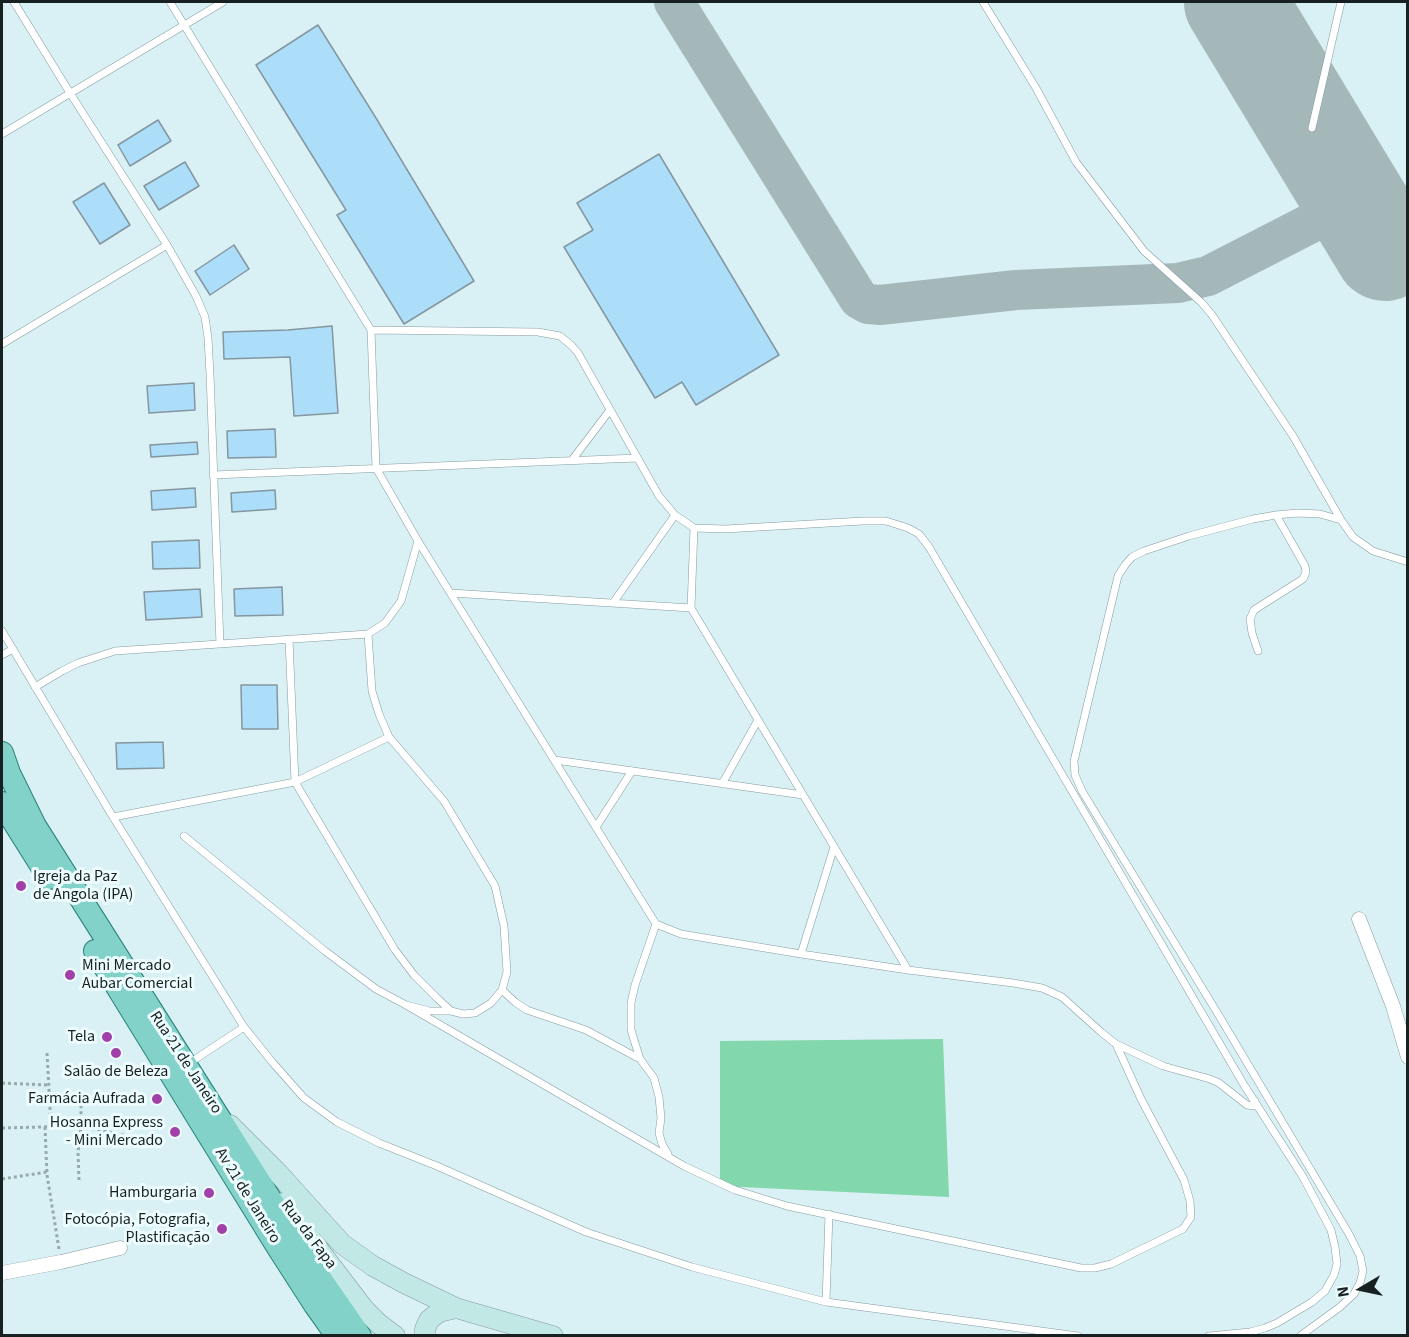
<!DOCTYPE html>
<html>
<head>
<meta charset="utf-8">
<style>
	body { margin:0 }
	#map { position:relative; width:1409px; height:1337px; overflow:hidden; background:#d9f1f4; font-family:"Source Sans 3",sans-serif }
	canvas { display:block }
	.frame { position:absolute; inset:0; border:3px solid #182122; pointer-events:none }
	.north { position:absolute; left:1331px; top:1259px; width:60px; height:60px; -webkit-text-stroke:4px #edfcfe; paint-order:stroke; rotate:261deg; font-size:16px; font-weight:700; line-height:24px; text-align:center; color:#182122 }
	.north::after { content:''; display:block; margin:auto; width:21px; height:27px; background:#182122; clip-path:polygon(50% 0,100% 100%,50% 72%,0 100%) }
</style>
</head>
<body>
<div id="map">
<canvas width="1409" height="1337"></canvas>
<div class="frame"></div>
<div class="north">N</div>
</div>
<script>
const c = document.querySelector('canvas').getContext('2d');
c.lineJoin = 'round';
function fillPath(path, color) { c.fillStyle = color; c.fill(path, 'evenodd'); }
const toPath = rows => new Path2D(rows.map(r => 'M' + r).join(''));
function strokePath(path, color, width, dash) { c.strokeStyle = color; c.lineWidth = width; c.lineCap = dash ? 'butt' : 'round'; c.setLineDash(dash || []); c.stroke(path); }
function label(font, color, halo, rows, align = 'center') {
  c.font = font + ' "Source Sans 3",sans-serif'; c.lineWidth = 6; c.setLineDash([]); c.textBaseline = 'middle'; c.strokeStyle = halo; c.fillStyle = color; for (const [text, x, y, turn = 0] of rows) {
    c.save(); c.translate(x, y); c.rotate((+turn || 0) * Math.PI / 180); c.textAlign = isNaN(turn) ? turn : align; if (halo) c.strokeText(text, 0, 0); c.fillText(text, 0, 0); c.restore();
  }
}
fillPath(toPath([
	[943,1039,949,1197,720,1186,720,1041]
]), '#82d7ac');
strokePath(toPath([
	[674,2,859,299,868,304,880,305,1016,290,1178,283,1195,279,1208,276,1356,200]
]), '#a4b8ba', 40);
strokePath(toPath([
	[1235,2,1385,250]
]), '#a4b8ba', 102);
const building = toPath([
	[318,25,376,118,474,281,404,324,337,215,346,210,256,65,318,25],
	[158,120,171,141,130,166,118,145,158,120],
	[659,154,779,355,696,405,682,382,655,398,564,247,593,230,577,203,659,154],
	[185,162,199,186,159,210,144,186,185,162],
	[104,183,130,225,100,244,73,202,104,183],
	[234,245,249,269,210,295,195,271,234,245],
	[332,326,338,413,294,416,290,357,224,359,223,332,288,330,332,326],
	[194,383,195,410,149,413,147,386,194,383],
	[275,429,276,457,228,458,227,431,275,429],
	[197,442,198,454,151,457,150,445,197,442],
	[195,488,196,507,152,510,151,491,195,488],
	[275,490,276,509,232,512,231,493,275,490],
	[199,540,200,568,153,569,152,542,199,540],
	[282,587,283,615,235,616,234,589,282,587],
	[200,589,202,617,146,620,144,592,200,589],
	[241,685,277,685,278,729,242,729,241,685],
	[163,742,164,768,117,769,116,743,163,742]
]);
fillPath(building, '#acdef9');
strokePath(building, '#8496a0', 1.5);
const lane = toPath([
	[14,2,70,93,167,245,196,296,205,317,208,338,210,374,220,644],
	[170,2,371,330,376,468,418,541,656,924,681,934,801,954,908,970,1013,983,1042,988,1062,997,1101,1032,1116,1044,1141,1099,1184,1180,1190,1201,1191,1217,1183,1229,1111,1264,1095,1268,1081,1268,787,1206,735,1190,684,1166,406,1005],
	[983,2,1036,88,1076,162,1144,251,1202,303,1212,315,1293,436,1341,520,1353,537,1373,551,1408,562],
	[1312,128,1341,2],
	[2,134,223,2],
	[371,330,538,332,560,336,572,346,578,353,659,496,675,515,694,528,725,529,863,521,886,521,908,528,919,534,929,547,1244,1085,1303,1177,1331,1230,1335,1247,1337,1264,1334,1275,1325,1291,1312,1302,1277,1323,1265,1328,1250,1332,1209,1336],
	[2,344,167,245],
	[572,460,610,410],
	[213,475,637,458],
	[694,528,691,608,908,970],
	[451,593,691,608],
	[613,603,675,515],
	[2,631,113,817,244,1027,273,1063,304,1098,337,1122,379,1143,437,1166,586,1232,692,1267,826,1302,1078,1336],
	[289,639,295,782,395,950,414,975,437,998,451,1011,463,1014,475,1013,491,1003,502,990,507,972,504,926,495,886,444,801,389,737,379,714,372,691,368,634],
	[1258,651,1252,633,1250,619,1254,610,1303,579,1306,572,1305,566,1276,515],
	[2,655,13,649],
	[35,687,62,671,78,663,115,651,368,634,385,623,401,601,418,541],
	[555,760,803,795],
	[722,784,758,720],
	[113,817,295,782,389,737],
	[596,827,632,771],
	[184,836,325,951,376,989,406,1005,429,1011,451,1011],
	[656,924,635,985,631,1003,631,1030,640,1059,654,1078,659,1097,661,1118,659,1133,662,1144,668,1154],
	[801,954,834,847],
	[502,990,515,1002,527,1010,586,1030,640,1059],
	[1116,1044,1163,1066,1210,1079,1219,1083,1247,1105,1254,1106,1255,1101],
	[188,1064,244,1027],
	[826,1302,829,1214],
	[1300,1336,1340,1307,1354,1294,1360,1283,1363,1271,1360,1256,1349,1234,1218,1014,1082,791,1075,775,1074,761,1118,576,1125,565,1132,557,1144,551,1189,536,1253,519,1276,515,1297,513,1320,514,1341,520]
]);
const street = toPath([
	[1359,919,1393,1006,1408,1057],
	[2,1273,61,1262,120,1248]
]);
const secondary = toPath([
	[230,1125,279,1174,342,1244,373,1266,404,1283,456,1308,553,1336],
	[283,1203,364,1309,379,1324,395,1336],
	[425,1336,425,1329,429,1320,439,1312,456,1308]
]);
const primary = toPath([
	[2,753,9,773,35,826,322,1281,360,1336],
	[2,803,49,878],
	[95,951,277,1246,315,1305,337,1336]
]);
strokePath(lane, '#849b9e', 8);
strokePath(street, '#849b9e', 15);
strokePath(secondary, '#849b9e', 21);
strokePath(primary, '#278178', 24);
strokePath(toPath([
	[47,1053,51,1126],
	[2,1083,49,1085],
	[45,1127,47,1175,59,1249],
	[2,1128,81,1126,145,1140],
	[2,1179,47,1172],
	[79,1180,78,1152,81,1126,81,1106]
]), '#96a9ab', 3, [3, 3]);
strokePath(lane, '#fff', 7);
strokePath(street, '#fff', 14);
strokePath(secondary, '#c1e8e4', 20);
strokePath(primary, '#82d2ca', 22);
for (const [x, y, r, color] of [
	[21,886,6,"#a140a8"],
	[70,975,6,"#a140a8"],
	[107,1037,6,"#a140a8"],
	[116,1053,6,"#a140a8"],
	[157,1099,6,"#a140a8"],
	[175,1132,6,"#a140a8"],
	[209,1193,6,"#a140a8"],
	[222,1229,6,"#a140a8"]
]) { const dot = new Path2D(); dot.arc(x, y, r, 0, 2 * Math.PI); c.fillStyle = color; c.fill(dot); strokePath(dot, '#edfcfe', 2); }
label('16px', '#182122', '#edfcfe', [
	["Igreja da Paz",33,877,"left"],
	["de Angola (IPA)",33,895,"left"],
	["Mini Mercado",82,966,"left"],
	["Aubar Comercial",82,984,"left"],
	["Tela",95,1037],
	["Salão de Beleza",116,1072,"center"],
	["Farmácia Aufrada",145,1099],
	["Hosanna Express",163,1123],
	["- Mini Mercado",163,1141],
	["Hamburgaria",197,1193],
	["Fotocópia, Fotografia,",210,1220],
	["Plastificação",210,1238]
], 'right');
label('16px', '#182122', '#edfcfe', [
	["Rua 21 de Janeiro",185,1063,57],
	["Av 21 de Janeiro",247,1196,58],
	["Rua da Fapa",308,1235,53]
]);
</script>
</body>
</html>
